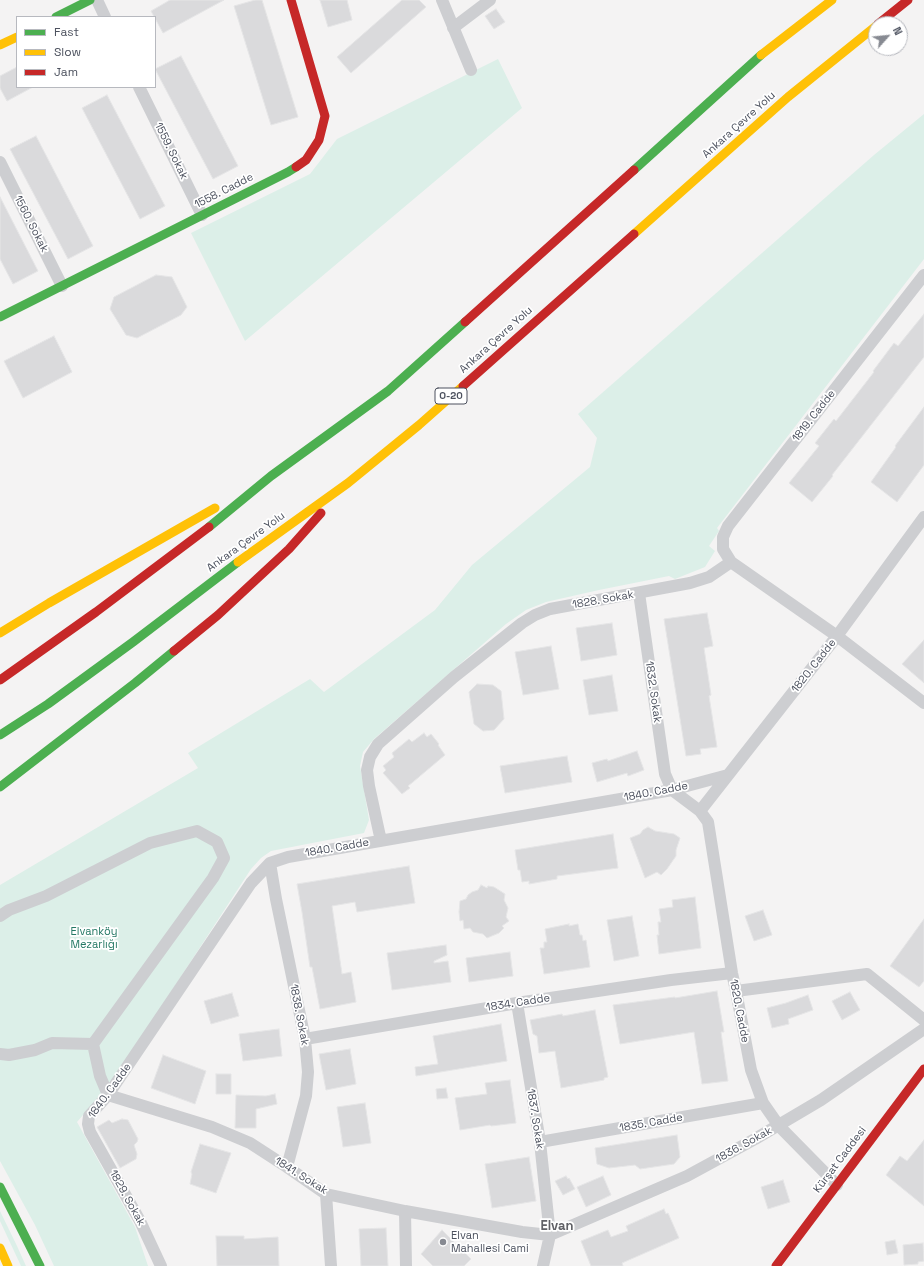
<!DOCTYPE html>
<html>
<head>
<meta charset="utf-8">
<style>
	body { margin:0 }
	#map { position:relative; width:924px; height:1266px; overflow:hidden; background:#f4f3f3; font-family:"Space Grotesk",sans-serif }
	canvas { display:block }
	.legend { position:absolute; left:16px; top:16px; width:140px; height:72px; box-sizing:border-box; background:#fff; border:1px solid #b7b9bf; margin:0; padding:5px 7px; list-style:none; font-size:12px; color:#4c515e }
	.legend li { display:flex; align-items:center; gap:8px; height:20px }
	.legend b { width:20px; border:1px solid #b7b9bf }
	.north { position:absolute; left:868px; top:16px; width:40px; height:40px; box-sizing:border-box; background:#fff; border:1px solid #b7b9bf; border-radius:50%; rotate:63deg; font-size:11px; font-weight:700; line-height:16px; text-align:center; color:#4c515e }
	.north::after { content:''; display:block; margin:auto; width:14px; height:18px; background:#878a92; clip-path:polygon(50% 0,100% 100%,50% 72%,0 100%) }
</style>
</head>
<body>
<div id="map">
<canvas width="924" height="1266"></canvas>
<ul class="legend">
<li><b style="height:5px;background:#4caf50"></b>Fast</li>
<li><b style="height:5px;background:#ffc107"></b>Slow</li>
<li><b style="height:5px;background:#c62828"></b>Jam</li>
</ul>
<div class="north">N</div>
</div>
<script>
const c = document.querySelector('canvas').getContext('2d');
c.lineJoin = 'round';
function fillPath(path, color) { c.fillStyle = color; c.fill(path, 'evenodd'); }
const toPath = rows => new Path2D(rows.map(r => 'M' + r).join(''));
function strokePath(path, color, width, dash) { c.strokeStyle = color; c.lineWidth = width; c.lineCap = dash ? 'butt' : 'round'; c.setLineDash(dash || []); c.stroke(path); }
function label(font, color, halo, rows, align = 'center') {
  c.font = font + ' "Space Grotesk",sans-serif'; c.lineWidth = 3.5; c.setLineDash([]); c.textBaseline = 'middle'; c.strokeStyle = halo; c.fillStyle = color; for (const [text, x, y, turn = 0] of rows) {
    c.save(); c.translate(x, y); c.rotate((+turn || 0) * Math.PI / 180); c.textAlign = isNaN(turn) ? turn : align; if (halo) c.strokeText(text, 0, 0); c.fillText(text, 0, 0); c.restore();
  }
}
fillPath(toPath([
	[498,59,522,108,245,341,191,233,310,174,337,139],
	[924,114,924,259,717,528,719,531,709,546,715,551,705,567,675,579,669,576,599,590,546,602,526,610,506,624,374,739,363,752,360,766,369,820,364,833,271,851,261,858,251,869,115,1078,77,1122,135,1227,148,1266,54,1266,35,1225,0,1161,0,885,198,768,188,753,310,679,324,692,435,610,472,565,590,467,597,438,578,414,874,155],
	[0,1211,17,1246,26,1266,21,1266,0,1221]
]), '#dcefe8');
const building = toPath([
	[170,0,224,0,163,33,151,11,170,0],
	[255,0,262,0,298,117,271,125,234,6,255,0],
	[320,0,347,0,352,20,328,27,320,0],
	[402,0,419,0,426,7,351,73,337,57,402,0],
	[496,9,505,22,494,29,485,16,496,9],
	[181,56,238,166,213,179,155,69,181,56],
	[17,67,17,87,33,87,7,101,0,88,0,76,17,67],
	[107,95,165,206,140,219,82,108,107,95],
	[36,136,93,246,68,259,10,149,36,136],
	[0,197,38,271,13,284,0,259,0,197],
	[156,275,172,277,187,307,181,315,137,338,126,335,110,309,114,297,156,275],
	[924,314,924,357,832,475,833,476,812,502,789,483,819,446,815,443,834,419,836,421,874,372,873,371,894,343,898,346,924,314],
	[54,336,72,372,23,398,4,361,54,336],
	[924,407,924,465,897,502,871,482,896,447,895,446,924,407],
	[707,613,713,646,704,648,711,695,709,696,717,747,700,749,701,754,686,756,664,619,707,613],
	[612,623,617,655,581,661,576,628,612,623],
	[924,640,924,683,902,664,924,640],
	[551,646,559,689,523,695,515,652,551,646],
	[612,675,618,711,589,715,583,680,612,675],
	[477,684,493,685,501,691,504,719,494,730,483,731,474,724,469,692,477,684],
	[424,733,427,737,431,734,439,744,438,745,445,755,413,782,408,786,410,788,402,794,383,773,386,770,383,766,394,757,392,753,403,744,409,739,412,742,424,733],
	[637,751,644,770,628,776,627,773,597,782,592,763,607,759,608,761,637,751],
	[567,756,572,782,505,793,500,766,567,756],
	[648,827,655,831,674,834,680,838,676,850,676,856,667,869,661,875,657,872,645,878,630,838,640,834,643,830,648,827],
	[613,834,618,868,557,876,557,879,529,884,529,881,522,882,520,870,518,870,515,850,613,834],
	[409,866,415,903,357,912,355,902,332,906,342,974,351,972,356,1002,320,1009,312,967,310,967,302,912,297,884,409,866],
	[481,885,487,888,488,886,494,887,505,894,504,900,508,908,506,917,509,921,502,926,504,928,499,933,487,938,483,934,473,932,470,928,464,929,463,920,460,921,459,912,460,901,466,899,468,895,472,892,478,890,481,885],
	[695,897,701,948,659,954,657,935,659,935,658,922,661,922,659,909,673,907,672,900,695,897],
	[763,910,772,935,754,941,745,916,763,910],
	[632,916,639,956,614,961,607,920,632,916],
	[924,919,924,981,919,987,890,966,924,919],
	[569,924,569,926,578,924,580,935,582,935,583,941,586,940,590,967,544,974,540,948,544,948,544,942,547,942,545,929,569,924],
	[446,945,447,955,434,961,434,963,448,961,451,982,392,990,387,953,446,945],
	[510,952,513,976,469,982,466,958,510,952],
	[717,991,724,1032,721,1032,728,1081,702,1084,694,1032,620,1044,613,1005,675,997,675,998,717,991],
	[850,992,860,1010,842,1020,832,1001,850,992],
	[232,993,239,1016,211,1024,204,1001,232,993],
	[808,995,813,1010,788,1019,789,1024,772,1028,767,1008,786,1003,808,995],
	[595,1010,608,1077,604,1078,604,1080,561,1088,555,1051,539,1053,537,1036,533,1034,530,1020,562,1014,563,1016,595,1010],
	[501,1024,507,1061,416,1076,415,1067,438,1064,433,1036,501,1024],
	[279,1029,282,1056,243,1061,239,1034,279,1029],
	[350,1049,356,1084,326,1090,319,1054,350,1049],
	[163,1055,206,1071,195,1104,151,1088,163,1055],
	[216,1074,231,1074,231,1094,216,1094,216,1074],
	[510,1080,516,1123,491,1126,490,1125,460,1130,455,1098,487,1094,485,1083,510,1080],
	[446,1088,448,1098,437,1099,436,1089,446,1088],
	[275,1094,277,1104,256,1109,256,1128,235,1128,236,1095,266,1096,275,1094],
	[365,1103,371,1143,343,1147,337,1107,365,1103],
	[122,1119,128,1120,138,1139,137,1142,134,1145,137,1154,136,1159,120,1168,97,1127,109,1120,112,1123,122,1119],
	[677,1135,680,1157,674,1164,640,1169,635,1165,609,1168,597,1164,595,1148,677,1135],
	[924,1140,924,1206,886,1175,900,1156,907,1161,924,1140],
	[200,1144,231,1153,216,1193,190,1184,192,1174,191,1172,200,1144],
	[529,1157,536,1201,492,1208,485,1164,529,1157],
	[566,1176,568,1179,569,1178,575,1189,563,1195,555,1181,566,1176],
	[603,1176,611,1195,586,1207,577,1187,603,1176],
	[783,1180,790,1202,768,1209,761,1187,783,1180],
	[664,1209,666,1214,668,1213,679,1238,622,1263,623,1266,591,1266,581,1241,608,1230,611,1237,628,1231,626,1226,664,1209],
	[386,1228,388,1266,361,1266,359,1229,386,1228],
	[442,1230,471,1259,464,1266,433,1266,421,1254,442,1230],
	[216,1236,244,1236,244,1239,278,1237,279,1266,217,1266,216,1236],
	[895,1240,898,1253,887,1255,885,1242,895,1240],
	[923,1243,924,1261,918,1262,918,1264,904,1265,903,1245,923,1243]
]);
fillPath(building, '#dadadc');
strokePath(building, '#e5e5e6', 1);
strokePath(toPath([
	[97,0,105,17],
	[442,0,471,70],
	[453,28,490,0],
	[139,87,202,215],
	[0,162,62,286],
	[924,275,728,526,723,537,723,549,731,562,837,636,924,703],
	[639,593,665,774,672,790,700,811,708,822,732,973,736,991,751,1070,763,1103,779,1126,837,1185],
	[700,811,837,636,924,517],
	[381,841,369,786,367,770,370,757,378,744,454,677,522,623,535,615,550,609,690,583,709,577,731,562],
	[270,863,276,899,305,1039,308,1072,306,1096,287,1167],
	[0,916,9,910,46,896,150,843,197,831,217,842,224,858,213,878,93,1044,100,1076,108,1095,212,1127,250,1143,287,1167,326,1194,405,1211,522,1232,550,1235],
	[736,991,867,974,924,1020],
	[517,1003,540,1142,550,1235,543,1266],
	[305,1039,517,1003,671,980,732,973],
	[0,1054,9,1055,35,1050,52,1043,93,1044],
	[540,1142,763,1103],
	[326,1194,331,1266],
	[405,1211,406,1266],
	[550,1235,687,1176,755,1139,821,1100,924,1029],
	[161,1266,140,1221,90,1132,88,1124,89,1116,108,1095,251,883,270,863,288,857,672,790,728,775]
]), '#cdced1', 12);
strokePath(toPath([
	[56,17,90,0],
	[634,170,761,55],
	[0,317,288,172,296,167],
	[209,527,271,476,388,391,465,322],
	[0,735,48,704,133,642,238,562],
	[0,787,135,683,174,651],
	[0,1187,40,1266]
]), '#4caf50', 9);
strokePath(toPath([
	[0,45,17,37],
	[761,55,832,0],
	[634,234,788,97,876,26],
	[238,562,348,483,419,425,463,386],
	[0,633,49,603,215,508],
	[0,1248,8,1266]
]), '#ffc107', 9);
strokePath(toPath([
	[291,0,325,116,319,140,306,160,296,167],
	[878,24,908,0],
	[465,322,634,170],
	[463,386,634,234],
	[174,651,218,615,289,549,321,513],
	[0,680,96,612,209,527],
	[776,1266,924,1069]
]), '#c62828', 9);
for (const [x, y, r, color] of [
	[443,1242,4,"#878a92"]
]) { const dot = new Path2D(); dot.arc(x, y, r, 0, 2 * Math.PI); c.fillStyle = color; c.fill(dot); strokePath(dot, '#fff', 1.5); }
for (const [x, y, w] of [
	[451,396,32]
]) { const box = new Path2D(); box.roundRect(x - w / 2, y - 8, w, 16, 3); c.fillStyle = '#fff'; c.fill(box); strokePath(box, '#4c515e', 1); }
label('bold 10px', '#4c515e', null, [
	["O-20",451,396]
]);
label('11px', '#4c515e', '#fff', [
	["Ankara Çevre Yolu",739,125,-42],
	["1559. Sokak",171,151,64],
	["1558. Cadde",224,191,-27],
	["1560. Sokak",31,224,63],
	["Ankara Çevre Yolu",496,340,-42],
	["1819. Cadde",814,416,-52],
	["Ankara Çevre Yolu",246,542,-36],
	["1828. Sokak",603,600,-10],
	["1820. Cadde",814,666,-52],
	["1832. Sokak",653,692,82],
	["1840. Cadde",656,792,-11],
	["1840. Cadde",337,848,-10],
	["1834. Cadde",518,1003,-9],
	["1820. Cadde",739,1011,79],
	["1838. Sokak",299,1015,79],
	["1840. Cadde",110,1091,-54],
	["1837. Sokak",535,1119,81],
	["1835. Cadde",651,1123,-10],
	["1836. Sokak",744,1145,-29],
	["Kürşat Caddesi",840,1160,-53],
	["1841. Sokak",301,1176,32],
	["1829. Sokak",127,1198,61]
]);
label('11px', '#247864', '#fff', [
	["Elvanköy",94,932],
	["Mezarlığı",94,945]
]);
label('11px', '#4c515e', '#fff', [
	["Elvan",451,1236],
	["Mahallesi Cami",451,1249]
], 'left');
label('bold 13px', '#606166', '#fff', [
	["Elvan",557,1226]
]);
</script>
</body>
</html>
